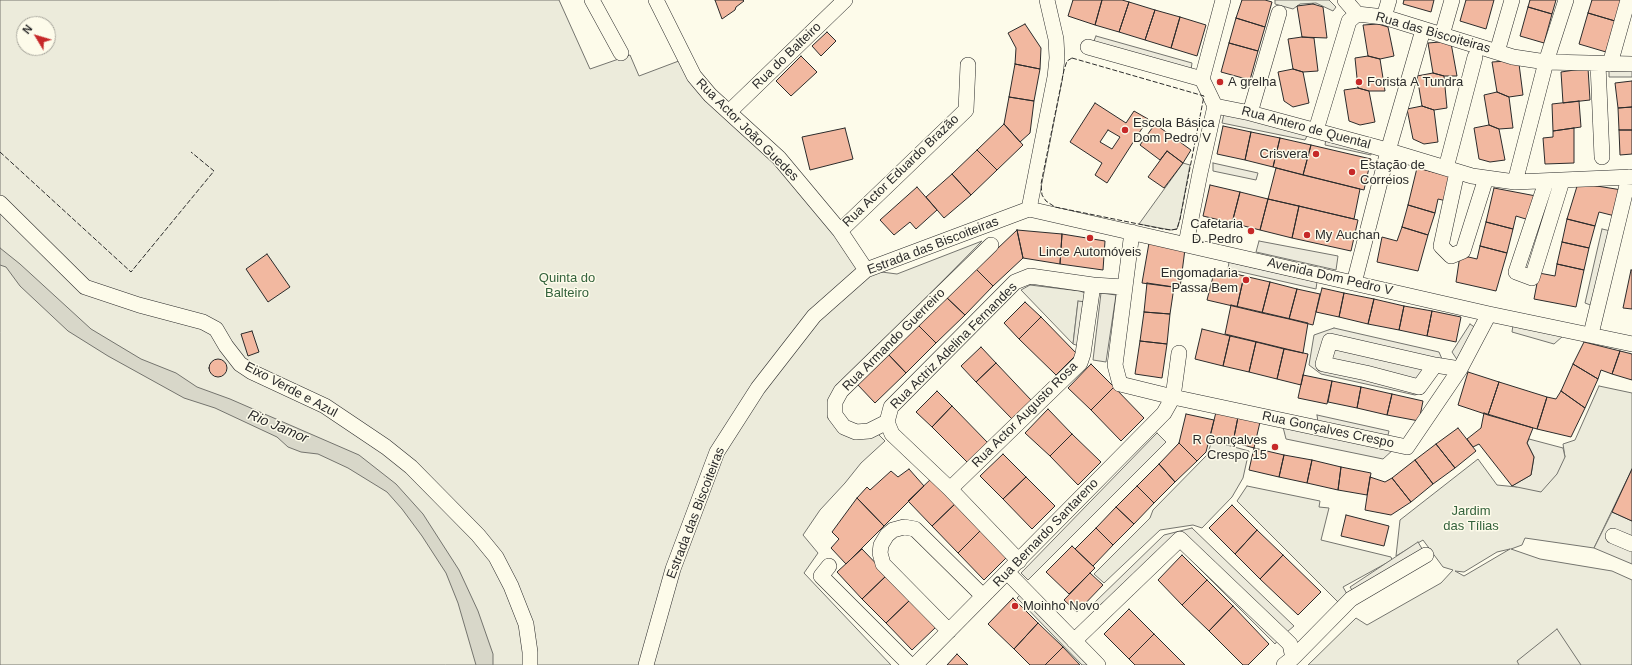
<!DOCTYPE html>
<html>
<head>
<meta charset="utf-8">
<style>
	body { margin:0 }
	#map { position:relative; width:1632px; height:665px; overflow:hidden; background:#fdfbea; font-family:Helvetica,sans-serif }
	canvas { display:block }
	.north { position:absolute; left:16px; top:16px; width:40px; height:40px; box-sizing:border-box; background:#fdfbea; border:1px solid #a9a89e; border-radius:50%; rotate:308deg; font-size:11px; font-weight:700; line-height:16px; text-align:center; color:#2b2b2b }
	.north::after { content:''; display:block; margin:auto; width:14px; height:18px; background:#c62828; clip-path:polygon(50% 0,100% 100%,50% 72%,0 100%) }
</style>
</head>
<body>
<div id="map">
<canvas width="1632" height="665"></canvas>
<div class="north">N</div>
</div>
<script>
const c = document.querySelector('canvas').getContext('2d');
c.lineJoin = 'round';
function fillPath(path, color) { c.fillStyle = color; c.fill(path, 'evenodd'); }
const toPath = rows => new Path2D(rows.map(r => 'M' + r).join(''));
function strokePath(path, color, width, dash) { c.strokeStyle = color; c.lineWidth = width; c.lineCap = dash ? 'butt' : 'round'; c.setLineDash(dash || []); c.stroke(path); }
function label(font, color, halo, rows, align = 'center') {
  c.font = font + ' Helvetica,sans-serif'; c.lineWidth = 3; c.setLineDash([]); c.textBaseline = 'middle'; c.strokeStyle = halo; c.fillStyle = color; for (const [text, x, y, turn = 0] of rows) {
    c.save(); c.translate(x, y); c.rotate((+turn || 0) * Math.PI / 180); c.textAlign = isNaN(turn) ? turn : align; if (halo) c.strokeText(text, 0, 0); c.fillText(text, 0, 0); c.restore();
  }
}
const green = toPath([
	[0,0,559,0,590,69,630,55,639,76,684,59,757,137,866,270,897,274,982,241,849,376,830,415,878,434,885,441,861,463,845,483,820,510,803,535,818,553,804,573,891,665,0,665,0,0],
	[24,24,48,24,48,48,24,48,24,24],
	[1275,0,1329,0,1336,7,1333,11,1316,3,1300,4,1293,9,1275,4,1275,0],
	[1183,163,1190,165,1180,219,1177,229,1171,230,1139,224,1183,163],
	[1030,285,1080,291,1085,293,1086,302,1078,302,1073,344,1021,290,1030,285],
	[1599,386,1632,393,1632,469,1594,548,1525,538,1522,545,1511,549,1540,559,1612,571,1632,580,1632,665,1308,665,1356,618,1367,625,1441,583,1453,570,1443,567,1423,540,1396,556,1400,520,1478,459,1497,485,1517,487,1565,457,1563,444,1575,440,1599,386],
	[1510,549,1464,576,1455,571,1464,572,1497,552,1510,549],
	[1212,441,1249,451,1243,478,1232,497,1202,528,1193,525,1160,530,1104,583,1094,574,1150,518,1153,510,1207,455,1212,441],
	[1247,486,1320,501,1319,507,1329,508,1321,540,1391,557,1392,560,1343,587,1347,594,1338,602,1237,501,1247,486]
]);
fillPath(green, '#ecebdb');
strokePath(green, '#74746e', 1);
const parking = toPath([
	[1096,36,1192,63,1191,70,1093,43,1096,36],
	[1632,70,1632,77,1609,77,1609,71,1632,70],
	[1224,114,1308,134,1305,140,1222,123,1224,114],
	[1326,139,1372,149,1371,155,1325,145,1326,139],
	[1213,163,1258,173,1256,180,1213,171,1213,163],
	[1602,229,1611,231,1593,306,1585,303,1602,229],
	[1259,241,1338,256,1336,270,1256,252,1259,241],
	[1229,262,1317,282,1316,289,1228,269,1229,262],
	[1101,293,1116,295,1106,362,1093,360,1101,293],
	[1078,301,1086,302,1082,347,1073,344,1078,301],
	[1470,324,1476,328,1458,361,1452,352,1470,324],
	[1513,325,1563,336,1554,344,1512,332,1513,325],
	[1334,328,1439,352,1442,359,1422,392,1415,395,1321,374,1309,365,1314,335,1334,328],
	[1317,415,1389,431,1387,439,1318,422,1317,415],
	[1283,427,1394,449,1383,459,1286,439,1283,427],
	[1157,433,1166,442,1028,580,1021,573,1157,433],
	[1529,439,1563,448,1565,457,1557,474,1541,492,1512,486,1531,475,1534,457,1527,443,1529,439],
	[1612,512,1632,521,1632,564,1594,548,1612,512],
	[1192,528,1294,626,1287,632,1186,536,1099,606,1094,603,1164,535,1192,528],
	[1418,542,1424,552,1354,593,1350,587,1418,542],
	[1188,552,1278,640,1275,644,1187,556,1188,552],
	[1022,593,1092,665,1082,665,1017,598,1022,593],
	[1557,629,1581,665,1519,665,1517,661,1557,629]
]);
fillPath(parking, '#eceadb');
strokePath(parking, '#74746e', 1);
const water = toPath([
	[0,248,20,264,91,329,141,359,176,373,197,387,230,399,359,455,396,484,423,514,459,570,478,611,493,654,493,665,476,665,458,603,446,573,422,536,402,509,387,492,348,468,318,454,301,452,288,447,277,437,215,408,184,398,108,356,68,331,20,286,6,267,0,265,0,248]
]);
fillPath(water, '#d8d7c9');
strokePath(water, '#74746e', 1);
const building = toPath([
	[715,0,743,0,744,1,736,7,735,10,722,19,715,0],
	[1073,0,1102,0,1095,25,1068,16,1073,0],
	[1102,0,1122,0,1129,2,1119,32,1095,25,1102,0],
	[1242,0,1265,0,1272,2,1265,27,1236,18,1242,0],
	[1404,0,1434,0,1431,12,1403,4,1404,0],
	[1466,0,1494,0,1486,29,1460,21,1466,0],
	[1530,0,1556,0,1552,14,1528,7,1530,0],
	[1592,0,1621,0,1615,21,1588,13,1592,0],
	[1129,2,1155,10,1145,40,1119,32,1129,2],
	[1313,4,1323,7,1327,38,1302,37,1297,6,1313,4],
	[1528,7,1552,14,1544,43,1520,36,1528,7],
	[1155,10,1180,17,1171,48,1145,40,1155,10],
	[1588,13,1615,21,1606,52,1579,44,1588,13],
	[1180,17,1206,25,1197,56,1171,48,1180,17],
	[1236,18,1265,27,1258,51,1229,43,1236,18],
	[1025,24,1041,48,1040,69,1015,64,1016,48,1008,33,1025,24],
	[1378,24,1388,27,1394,56,1380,59,1368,56,1363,25,1378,24],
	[827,32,836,41,821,56,812,46,827,32],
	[1302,37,1314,38,1318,71,1303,72,1293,69,1288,39,1302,37],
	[1440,42,1451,43,1457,76,1444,76,1433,73,1428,43,1440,42],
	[1229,43,1258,51,1250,80,1221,72,1229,43],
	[801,56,817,72,791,96,776,81,801,56],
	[1368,56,1380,59,1385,91,1369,91,1358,88,1355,58,1368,56],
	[1507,61,1519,64,1523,95,1509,97,1497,92,1492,62,1507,61],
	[1015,64,1040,69,1034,101,1009,97,1015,64],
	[1588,68,1590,100,1563,103,1561,72,1588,68],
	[1293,69,1303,72,1309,103,1293,107,1284,101,1278,72,1293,69],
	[1433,73,1444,76,1447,108,1434,110,1422,106,1417,76,1433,73],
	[1632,81,1632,107,1618,108,1615,83,1632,81],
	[1358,88,1369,91,1375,122,1360,125,1349,121,1344,90,1358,88],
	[1497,92,1509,97,1513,128,1499,129,1489,125,1484,95,1497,92],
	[1009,97,1034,101,1030,133,1020,142,1004,124,1009,97],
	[1579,101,1581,127,1553,131,1552,104,1579,101],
	[1095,103,1126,123,1134,111,1148,119,1107,183,1095,175,1102,163,1070,142,1095,103],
	[1108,130,1120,137,1112,149,1100,142,1108,130],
	[1422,106,1434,110,1438,142,1424,144,1413,139,1407,109,1422,106],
	[1632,107,1632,130,1619,130,1618,108,1632,107],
	[1004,124,1023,145,997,170,977,150,1004,124],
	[1155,124,1191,150,1183,163,1167,151,1160,160,1140,145,1155,124],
	[1489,125,1499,129,1505,160,1490,162,1479,159,1474,128,1489,125],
	[1223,126,1251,132,1245,160,1217,154,1223,126],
	[845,128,853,159,810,170,802,137,845,128],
	[1574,128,1574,163,1545,164,1543,138,1553,137,1553,131,1574,128],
	[1619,130,1632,130,1632,154,1620,155,1619,130],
	[1251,132,1280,138,1273,167,1245,160,1251,132],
	[1280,138,1311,145,1303,175,1273,167,1280,138],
	[1311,145,1371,159,1364,190,1303,175,1311,145],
	[977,150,997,170,971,195,952,174,977,150],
	[1167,151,1183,163,1164,188,1148,177,1167,151],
	[1276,168,1360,189,1354,219,1268,199,1276,168],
	[1417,168,1458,178,1451,202,1438,199,1435,213,1408,205,1417,168],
	[952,174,971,195,944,218,926,197,952,174],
	[1578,183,1622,190,1615,216,1599,212,1595,226,1567,219,1578,183],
	[1210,185,1240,192,1232,223,1203,216,1210,185],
	[917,187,937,210,916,229,910,222,894,235,880,220,917,187],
	[1494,188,1536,196,1529,220,1516,216,1513,229,1486,222,1494,188],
	[1240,192,1268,199,1260,230,1232,223,1240,192],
	[1268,199,1299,206,1292,238,1260,230,1268,199],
	[1408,205,1435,213,1428,235,1402,227,1408,205],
	[1299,206,1358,220,1351,251,1292,238,1299,206],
	[1567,219,1595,226,1589,248,1562,242,1567,219],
	[1486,222,1513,229,1507,253,1480,246,1486,222],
	[1402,227,1428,235,1418,271,1377,262,1382,237,1397,241,1402,227],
	[1017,230,1023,258,993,286,976,269,1017,230],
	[1017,230,1062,234,1060,264,1023,258,1017,230],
	[1062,234,1105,241,1103,270,1060,264,1062,234],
	[1562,242,1589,248,1584,270,1557,264,1562,242],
	[1149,243,1185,249,1180,288,1142,283,1149,243],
	[1480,246,1507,253,1496,291,1456,282,1460,255,1477,259,1480,246],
	[267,254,290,287,268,302,246,269,267,254],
	[1557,264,1584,270,1576,307,1534,299,1539,273,1555,276,1557,264],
	[976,269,993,286,965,315,946,297,976,269],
	[1215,269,1244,276,1237,307,1207,300,1215,269],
	[1631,270,1632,270,1632,309,1623,308,1631,270],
	[1244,276,1270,282,1262,313,1237,307,1244,276],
	[1270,282,1297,289,1289,319,1262,313,1270,282],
	[1147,283,1174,287,1170,314,1144,312,1147,283],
	[1322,288,1344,293,1339,317,1316,312,1322,288],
	[1297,289,1320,294,1313,325,1289,319,1297,289],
	[1344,293,1374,299,1368,324,1339,317,1344,293],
	[946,297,965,315,936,343,918,325,946,297],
	[1374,299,1404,306,1399,330,1368,324,1374,299],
	[1025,302,1041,317,1019,339,1004,323,1025,302],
	[1231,305,1308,323,1303,353,1225,334,1231,305],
	[1404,306,1432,311,1427,336,1399,330,1404,306],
	[1432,311,1461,317,1456,342,1427,336,1432,311],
	[1144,312,1170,314,1167,344,1140,341,1144,312],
	[1041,317,1077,354,1056,375,1019,339,1041,317],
	[918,325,936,343,906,373,888,354,918,325],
	[1202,329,1230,336,1223,366,1195,359,1202,329],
	[252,331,259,352,248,356,241,334,252,331],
	[1230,336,1256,342,1249,372,1223,366,1230,336],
	[1140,341,1167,344,1162,378,1135,374,1140,341],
	[1256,342,1284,349,1277,379,1249,372,1256,342],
	[1584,342,1620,351,1612,374,1601,370,1598,379,1573,364,1584,342],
	[981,347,996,363,976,382,961,366,981,347],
	[1284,349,1308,354,1301,385,1277,379,1284,349],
	[1620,351,1632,354,1632,380,1612,374,1620,351],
	[888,354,906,373,875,403,857,384,888,354],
	'209 368a9 9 0 1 1 18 0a9 9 0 1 1-18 0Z',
	[996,363,1031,400,1012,419,976,382,996,363],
	[1091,364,1114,387,1091,410,1068,388,1091,364],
	[1573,364,1598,379,1585,408,1561,391,1573,364],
	[1468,372,1499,382,1488,415,1458,405,1468,372],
	[1303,375,1332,381,1327,404,1298,398,1303,375],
	[1332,381,1361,387,1357,408,1328,402,1332,381],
	[1499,382,1547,397,1537,429,1488,415,1499,382],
	[1114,387,1144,418,1121,441,1091,410,1114,387],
	[1361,387,1392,394,1387,415,1357,408,1361,387],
	[937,391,952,406,932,427,916,412,937,391],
	[1561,391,1585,408,1571,437,1537,429,1547,397,1556,399,1561,391],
	[1392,394,1423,401,1419,421,1387,415,1392,394],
	[952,406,988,443,968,463,932,427,952,406],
	[1048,409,1072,434,1050,456,1025,433,1048,409],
	[1216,412,1238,417,1233,442,1210,437,1216,412],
	[1484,413,1533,428,1527,443,1534,457,1531,475,1512,486,1479,444,1473,447,1467,439,1481,428,1484,413],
	[1186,414,1214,420,1206,452,1197,461,1179,443,1186,414],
	[1238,417,1260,422,1254,448,1233,442,1238,417],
	[1458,428,1476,451,1455,468,1436,444,1458,428],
	[1072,434,1101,462,1078,485,1050,456,1072,434],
	[1179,443,1197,461,1175,482,1159,464,1179,443],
	[1436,444,1455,468,1433,484,1415,460,1436,444],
	[1254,448,1284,455,1279,477,1249,470,1254,448],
	[1003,454,1026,477,1003,499,980,476,1003,454],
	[1284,455,1312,460,1307,483,1279,477,1284,455],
	[1312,460,1341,467,1338,490,1307,483,1312,460],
	[1415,460,1433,484,1411,502,1392,478,1415,460],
	[1159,464,1175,482,1154,503,1137,486,1159,464],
	[1341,467,1371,473,1367,495,1338,490,1341,467],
	[909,469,924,486,884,526,857,498,867,487,870,490,891,471,898,477,909,469],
	[1632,469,1632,521,1612,512,1632,469],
	[933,477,957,502,932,526,908,501,933,477],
	[1026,477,1055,506,1032,529,1003,499,1026,477],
	[1370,477,1385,482,1392,478,1411,502,1391,515,1365,510,1370,477],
	[1137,486,1154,503,1134,524,1116,507,1137,486],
	[857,498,884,526,846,564,831,548,839,539,832,532,857,498],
	[957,502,982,529,958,553,932,526,957,502],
	[1232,505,1257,530,1235,554,1209,528,1232,505],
	[1116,507,1134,524,1113,545,1096,528,1116,507],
	[1346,515,1389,526,1384,546,1341,536,1346,515],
	[1096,528,1113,545,1093,566,1075,549,1096,528],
	[982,529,1008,556,984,580,958,553,982,529],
	[1257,530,1283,555,1260,579,1235,554,1257,530],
	[1072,546,1095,568,1069,594,1046,572,1072,546],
	[862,549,887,575,862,599,837,572,862,549],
	[1182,555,1207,580,1182,605,1158,580,1182,555],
	[1283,555,1321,592,1298,615,1260,579,1283,555],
	[1090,573,1103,585,1077,612,1064,600,1090,573],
	[887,575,910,600,886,623,862,599,887,575],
	[1207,580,1233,606,1209,631,1182,605,1207,580],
	[1013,598,1038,623,1014,649,988,624,1013,598],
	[910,600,936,627,912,650,886,623,910,600],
	[1233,606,1269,644,1248,665,1243,665,1209,631,1233,606],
	[1129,609,1154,634,1129,659,1104,634,1129,609],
	[1038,623,1063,647,1045,665,1030,665,1014,649,1038,623],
	[1154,634,1185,665,1135,665,1129,659,1154,634],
	[1063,647,1080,665,1045,665,1063,647],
	[957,654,968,665,947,665,957,654]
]);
fillPath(building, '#f2b8a0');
strokePath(building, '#2b2b2b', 1);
const minor = toPath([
	[592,0,621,53],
	[656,0,694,76,710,95,779,158,840,231,866,270],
	[1345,0,1357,14],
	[1384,17,1389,0],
	[1442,35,1452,0],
	[1088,47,1202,79,1215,106],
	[1497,52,1512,0],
	[1598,64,1602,157],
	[1610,64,1628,0],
	[1202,79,1223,0],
	[1215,106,1250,113,1376,147,1472,176,1515,182,1632,177],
	[729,112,845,0],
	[1250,113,1279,13],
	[1316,130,1349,21,1357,14,1384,17,1513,57,1546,62,1632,64],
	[1446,168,1475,57],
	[1457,172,1441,246,1451,256,1463,251,1486,178],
	[1515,182,1546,62,1566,0],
	[1546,182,1516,272,1532,278,1562,181],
	[0,203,85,287,139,305,203,322,216,329,226,346,240,364,252,372,325,406,386,447,411,467,478,535,496,557,511,586,526,624,530,652,530,665],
	[1029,209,1489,314,1632,344],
	[1029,209,1055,77,1057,58,1056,39,1047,0],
	[840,231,966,110,968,65],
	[1132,232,1115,365,1120,384,1173,397,1407,447,1460,369,1489,314],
	[1186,244,1200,173,1215,106],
	[1354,283,1388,151,1423,30],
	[1591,334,1629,177],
	[1435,365,1419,387,1366,373,1323,364,1330,341,1435,365,1460,369],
	[887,422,869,431,856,432,844,427,835,415,835,402,841,391,991,245],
	[950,489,1080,363,1083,354,1093,285],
	[1613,536,1632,544],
	[1019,561,950,489,892,434,887,422,891,407,1015,282,1030,276,1093,285,1124,287],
	[829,566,821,576,910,665],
	[1008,573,1098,665],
	[949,631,883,564,880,553,881,545,887,535,893,530,904,527,915,529,983,596],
	[1074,641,1180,539,1290,644,1293,658],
	[646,665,673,569,717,452,758,388,814,316,866,270,1029,209],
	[915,665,1164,413,1173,397,1179,353],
	[1284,665,1293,658,1351,599,1426,555]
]);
strokePath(minor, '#2b2b2b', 16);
strokePath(minor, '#fdfbea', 15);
strokePath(toPath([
	[1072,58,1204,96,1180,219,1177,229,1171,230,1163,229,1055,207,1046,201,1042,195,1041,184,1064,70,1067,61,1072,58],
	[0,152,131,272,214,171,191,152]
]), '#2b2b2b', 1, [5, 2]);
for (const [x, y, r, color] of [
	[1220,82,4,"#c62828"],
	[1359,82,4,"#c62828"],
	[1125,130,4,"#c62828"],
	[1316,154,4,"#c62828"],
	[1352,172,4,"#c62828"],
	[1251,231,4,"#c62828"],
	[1307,235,4,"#c62828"],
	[1090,238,4,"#c62828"],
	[1246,280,4,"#c62828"],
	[1275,447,4,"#c62828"],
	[1015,606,4,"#c62828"]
]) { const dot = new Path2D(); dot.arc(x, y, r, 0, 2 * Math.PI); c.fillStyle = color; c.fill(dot); strokePath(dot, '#fdfbea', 1.5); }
label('13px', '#2b2b2b', '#fdfbea', [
	["Rua das Biscoiteiras",1433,33,16],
	["Rua do Balteiro",787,56,-44],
	["Rua Antero de Quental",1306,128,15],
	["Rua Actor João Guedes",747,130,45],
	["Rua Actor Eduardo Brazão",901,171,-44],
	["Estrada das Biscoiteiras",933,246,-21],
	["Avenida Dom Pedro V",1330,277,13],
	["Rua Armando Guerreiro",894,340,-45],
	["Rua Actriz Adelina Fernandes",954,346,-45],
	["Eixo Verde e Azul",291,390,28],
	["Rua Actor Augusto Rosa",1025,415,-45],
	["Rua Gonçalves Crespo",1328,430,12],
	["Estrada das Biscoiteiras",696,513,-69],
	["Rua Bernardo Santareno",1046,533,-46]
]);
label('13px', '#2b2b2b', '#fdfbea', [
	["A grelha",1228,82],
	["Forista A Tundra",1367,82],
	["Escola Básica",1133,123],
	["Dom Pedro V",1133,138],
	["Crisvera",1308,154,"right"],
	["Estação de",1360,165],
	["Correios",1360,180],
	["Cafetaria",1243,224,"right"],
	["D. Pedro",1243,239,"right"],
	["My Auchan",1315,235],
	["Lince Automóveis",1090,252,"center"],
	["Engomadaria",1238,273,"right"],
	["Passa Bem",1238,288,"right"],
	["R Gonçalves",1267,440,"right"],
	["Crespo 15",1267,455,"right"],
	["Moinho Novo",1023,606]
], 'left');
label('13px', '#34623c', '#fdfbea', [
	["Quinta do",567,278],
	["Balteiro",567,293],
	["Jardim",1471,511],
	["das Tílias",1471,526]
]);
label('italic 14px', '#2b2b2b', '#fdfbea', [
	["Rio Jamor",278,427,23]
]);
</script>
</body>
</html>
